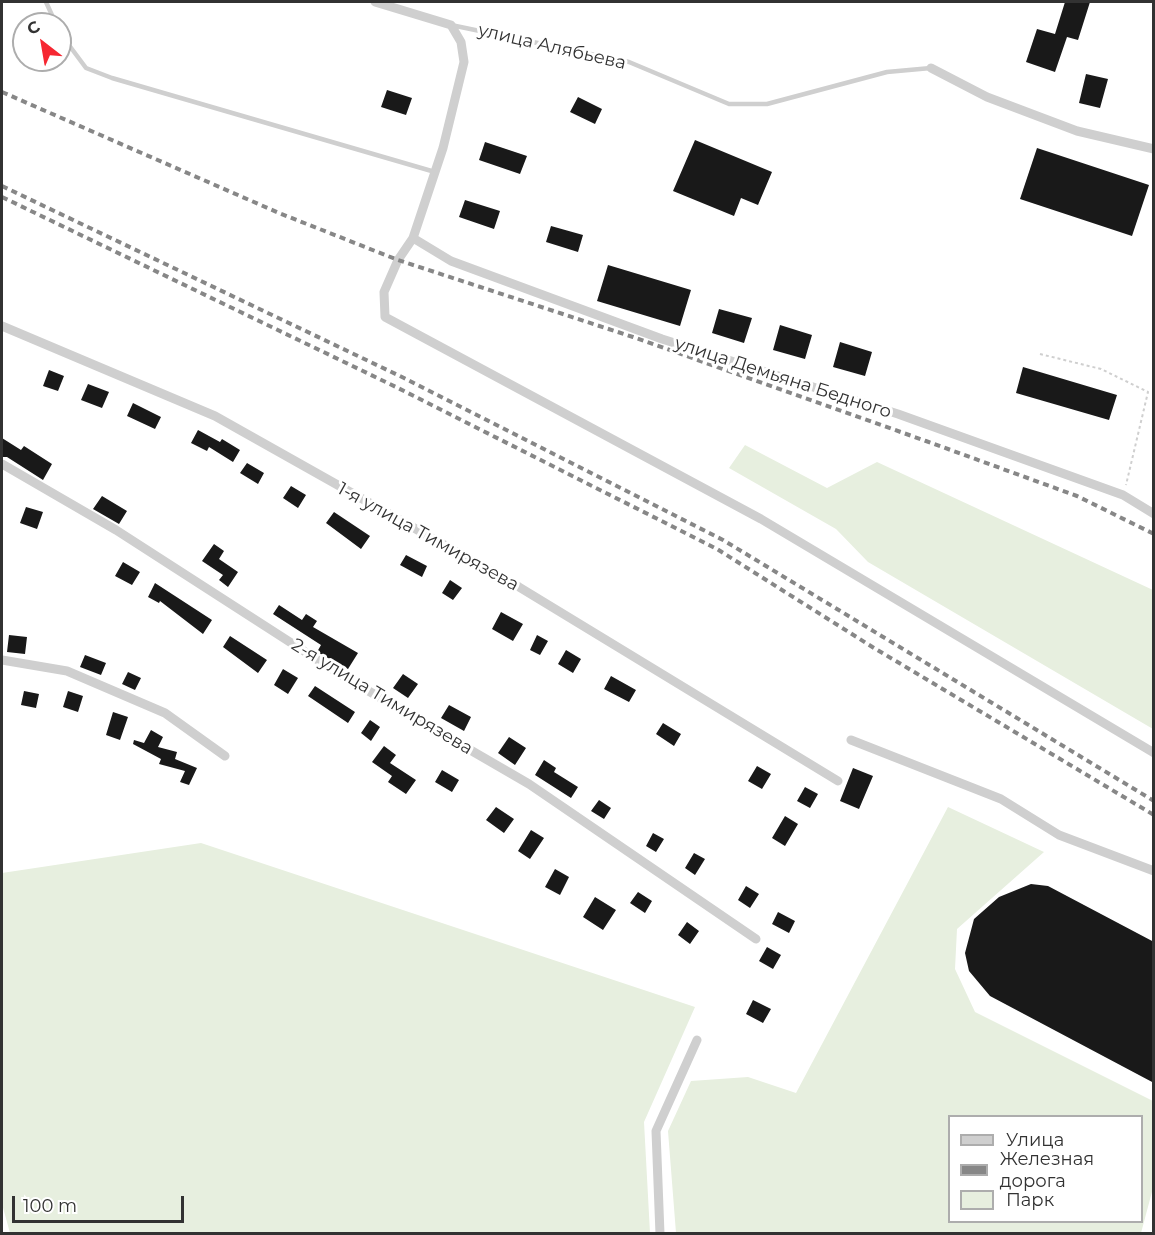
<!DOCTYPE html>
<html>
<head>
<meta charset="utf-8">
<style>
	body { margin:0 }
	#map { position:relative; width:1155px; height:1235px; overflow:hidden; background:#fff; font-family:Montserrat,sans-serif }
	canvas { display:block }
	.frame { position:absolute; inset:0; border:3px solid #323232; pointer-events:none }
	.legend { position:absolute; left:948px; top:1115px; width:195px; height:108px; box-sizing:border-box; background:#fff; border:2px solid #adadad; margin:0; padding:8px 10px; list-style:none; font-size:18px; color:#323232 }
	.legend li { display:flex; align-items:center; gap:12px; height:30px }
	.legend b { width:30px; border:2px solid #adadad }
	.north { position:absolute; left:12px; top:12px; width:60px; height:60px; box-sizing:border-box; background:#fff; border:2px solid #adadad; border-radius:50%; rotate:329deg; font-size:16px; font-weight:700; line-height:24px; text-align:center; color:#323232 }
	.north::after { content:''; display:block; margin:auto; width:21px; height:27px; background:#f62732; clip-path:polygon(50% 0,100% 100%,50% 72%,0 100%) }
	.scale { position:absolute; left:12px; top:1196px; width:172px; height:27px; box-sizing:border-box; border:3px solid #323232; border-top:0; padding-left:8px; font-size:18px; line-height:21px; white-space:nowrap; color:#323232; -webkit-text-stroke:4px #fff; paint-order:stroke }
</style>
</head>
<body>
<div id="map">
<canvas width="1155" height="1235"></canvas>
<div class="frame"></div>
<ul class="legend">
<li><b style="height:8px;background:#cfcfcf"></b>Улица</li>
<li><b style="height:8px;background:#878787"></b>Железная дорога</li>
<li><b style="height:16px;background:#e7efdf"></b>Парк</li>
</ul>
<div class="north">С</div>
<div class="scale">100 m</div>
</div>
<script>
const c = document.querySelector('canvas').getContext('2d');
c.lineJoin = 'round';
function fillPath(path, color) { c.fillStyle = color; c.fill(path, 'evenodd'); }
const toPath = rows => new Path2D(rows.map(r => 'M' + r).join(''));
function strokePath(path, color, width, dash) { c.strokeStyle = color; c.lineWidth = width; c.lineCap = dash ? 'butt' : 'round'; c.setLineDash(dash || []); c.stroke(path); }
function label(font, color, halo, rows, align = 'center') {
  c.font = font + ' Montserrat,sans-serif'; c.lineWidth = 6; c.setLineDash([]); c.textBaseline = 'middle'; c.strokeStyle = halo; c.fillStyle = color; for (const [text, x, y, turn = 0] of rows) {
    c.save(); c.translate(x, y); c.rotate((+turn || 0) * Math.PI / 180); c.textAlign = isNaN(turn) ? turn : align; if (halo) c.strokeText(text, 0, 0); c.fillText(text, 0, 0); c.restore();
  }
}
fillPath(toPath([
	[745,445,827,488,877,462,1153,590,1153,729,868,562,836,529,729,468],
	[948,807,1044,852,957,929,955,969,975,1012,1153,1101,1153,1188,1141,1233,676,1233,668,1131,691,1081,748,1077,796,1093],
	[950,1116,1142,1116,1142,1222,950,1222],
	[201,843,695,1007,644,1122,650,1233,10,1233,2,1204,2,873]
]), '#e7efdf');
fillPath(toPath([
	[1065,2,1090,2,1078,40,1067,37,1055,72,1026,62,1037,29,1055,34],
	[1086,74,1108,79,1100,108,1079,103],
	[387,90,412,98,406,115,381,107],
	[578,97,602,109,595,124,570,112],
	[695,140,772,172,758,205,741,198,734,216,673,191],
	[485,142,527,156,520,174,479,160],
	[1037,148,1149,185,1132,236,1020,199],
	[465,200,500,211,494,229,459,217],
	[551,226,583,235,578,252,546,242],
	[608,265,691,290,680,326,597,301],
	[719,309,752,318,744,343,712,333],
	[780,325,812,335,805,359,773,350],
	[840,342,872,352,865,376,833,367],
	[1023,367,1117,395,1109,420,1016,393],
	[49,370,64,376,58,391,43,386],
	[88,384,109,392,102,408,81,400],
	[133,403,161,417,155,429,127,416],
	[198,430,220,442,222,439,240,450,233,462,209,447,207,451,191,443],
	[2,438,21,450,24,446,52,464,43,480,7,457,2,457],
	[247,463,264,473,258,484,240,473],
	[291,486,306,495,298,508,283,498],
	[102,496,127,511,119,524,93,509],
	[26,507,43,512,37,529,20,523],
	[334,512,370,536,361,549,326,523],
	[214,544,224,551,219,559,238,572,228,587,219,580,223,575,202,561],
	[406,555,427,566,422,577,400,565],
	[123,562,140,572,132,585,115,576],
	[450,580,462,588,453,600,442,593],
	[155,583,212,620,203,634,160,601,159,603,148,597],
	[279,605,302,620,306,614,317,621,313,627,358,653,348,669,317,652,321,645,273,614],
	[501,612,523,624,513,641,492,629],
	[9,635,27,637,25,654,7,652],
	[537,635,548,641,540,655,530,650],
	[230,636,267,660,258,673,223,647],
	[566,650,581,659,573,673,558,664],
	[85,655,106,663,101,675,80,667],
	[283,669,298,678,288,694,274,685],
	[128,672,141,678,135,690,122,684],
	[403,674,418,684,408,698,393,688],
	[611,676,636,690,629,702,604,689],
	[315,686,355,712,348,723,308,696],
	[24,691,39,694,36,708,21,705],
	[68,691,83,696,78,712,63,707],
	[449,705,471,717,464,731,441,718],
	[113,712,128,717,120,740,106,735],
	[370,720,380,727,371,741,361,733],
	[663,723,681,734,674,746,656,734],
	[151,730,163,737,158,747,177,752,175,759,197,768,189,785,180,782,185,771,159,764,161,759,133,744,134,740,144,743],
	[509,737,526,748,515,765,498,753],
	[384,746,396,755,390,763,416,780,406,794,388,782,392,776,372,762],
	[544,760,556,768,554,772,578,787,571,798,535,775],
	[757,766,771,774,762,789,748,781],
	[853,768,873,776,859,809,840,801],
	[442,770,459,780,452,792,435,782],
	[805,787,818,794,810,808,797,801],
	[599,800,611,808,604,819,591,811],
	[496,807,514,819,504,833,486,820],
	[785,816,798,824,785,846,772,838],
	[531,830,544,838,530,859,518,851],
	[653,833,664,839,656,852,646,846],
	[694,853,705,859,695,875,685,868],
	[555,869,569,877,560,895,545,887],
	[1031,884,1048,886,1154,942,1154,1083,990,996,969,971,965,953,974,919,999,897],
	[746,886,759,894,750,908,738,900],
	[638,892,652,901,645,913,630,903],
	[595,897,616,910,603,930,583,917],
	[778,912,795,921,789,933,772,924],
	[687,922,699,931,690,944,678,935],
	[767,947,781,955,773,969,759,961],
	[753,1000,771,1009,763,1023,746,1014]
]), '#191919');
strokePath(toPath([
	[1040,354,1101,369,1148,392,1126,485]
]), '#cfcfcf', 2, [3, 3]);
strokePath(toPath([
	[46,2,56,24],
	[451,25,629,62,729,104,767,104,887,72,931,68],
	[60,33,86,68,112,78,435,172]
]), '#cfcfcf', 4.5);
strokePath(toPath([
	[375,2,451,25,461,42,464,62,443,148,413,238,398,260,384,292,385,317,761,519,1154,753],
	[931,68,987,97,1077,131,1154,149],
	[413,238,451,261,662,339,898,414,1123,495,1154,514],
	[2,326,215,416,519,587,838,781],
	[2,464,116,530,341,675,529,784,756,939],
	[2,660,67,671,165,713,225,756],
	[851,740,1001,799,1059,835,1154,871],
	[660,1234,656,1131,697,1040]
]), '#cfcfcf', 9);
strokePath(toPath([
	[2,92,279,213,398,260,633,337,926,441,1077,496,1154,534],
	[2,186,404,378,723,540,1154,801],
	[2,197,396,387,717,549,874,648,1154,815]
]), '#878787', 4, [6, 4.5]);
label('18px', '#323232', '#fff', [
	["улица Алябьева",552,47,13],
	["улица Демьяна Бедного",783,378,18],
	["1-я улица Тимирязева",428,537,29],
	["2-я улица Тимирязева",382,697,31]
]);
</script>
</body>
</html>
